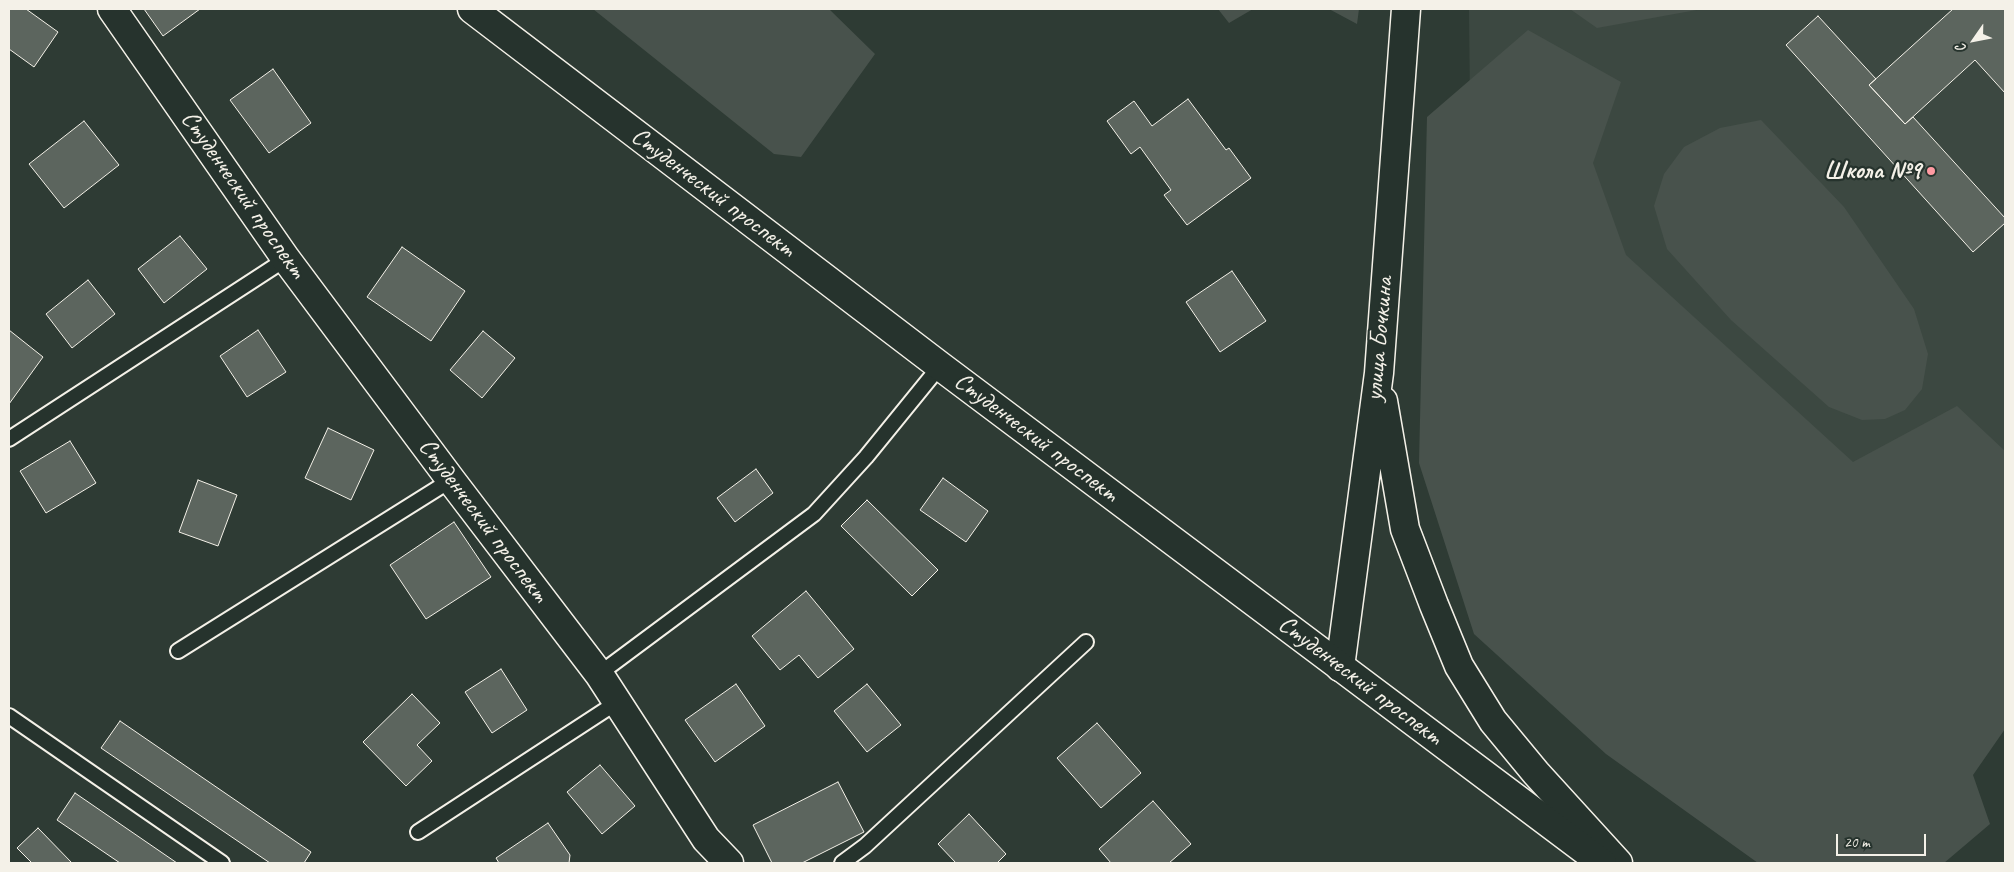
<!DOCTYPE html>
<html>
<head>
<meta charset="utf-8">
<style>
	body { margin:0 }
	#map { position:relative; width:2014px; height:872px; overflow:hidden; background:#2e3b34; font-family:Caveat,sans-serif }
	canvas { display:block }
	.frame { position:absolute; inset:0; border:10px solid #f4f1e8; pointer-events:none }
	.north { position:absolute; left:1949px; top:15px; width:50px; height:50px; -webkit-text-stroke:4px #26332d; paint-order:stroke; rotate:237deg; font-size:14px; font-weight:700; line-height:20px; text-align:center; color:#f4f1e8 }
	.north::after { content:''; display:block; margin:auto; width:18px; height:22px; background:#f4f1e8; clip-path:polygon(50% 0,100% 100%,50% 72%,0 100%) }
	.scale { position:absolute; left:1836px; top:834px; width:90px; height:22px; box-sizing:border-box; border:2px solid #f4f1e8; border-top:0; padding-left:6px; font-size:15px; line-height:18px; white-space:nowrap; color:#f4f1e8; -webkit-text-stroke:4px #26332d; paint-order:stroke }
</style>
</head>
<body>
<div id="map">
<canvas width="2014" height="872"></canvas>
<div class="frame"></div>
<div class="north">С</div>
<div class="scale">20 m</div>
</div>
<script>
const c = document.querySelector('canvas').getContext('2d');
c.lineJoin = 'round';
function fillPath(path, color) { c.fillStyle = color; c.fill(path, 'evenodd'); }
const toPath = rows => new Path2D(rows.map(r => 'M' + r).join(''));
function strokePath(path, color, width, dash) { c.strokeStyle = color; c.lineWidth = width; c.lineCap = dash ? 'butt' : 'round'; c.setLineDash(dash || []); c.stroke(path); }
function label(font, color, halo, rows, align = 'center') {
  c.font = font + ' Caveat,sans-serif'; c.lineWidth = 4.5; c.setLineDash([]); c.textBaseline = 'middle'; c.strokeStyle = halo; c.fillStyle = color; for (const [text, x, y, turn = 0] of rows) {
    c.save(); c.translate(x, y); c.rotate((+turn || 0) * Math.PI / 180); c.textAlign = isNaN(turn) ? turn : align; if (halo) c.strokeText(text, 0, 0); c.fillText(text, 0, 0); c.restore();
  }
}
fillPath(toPath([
	[1469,9,2005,9,2005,544,1956,586,1470,103]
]), '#3c4841');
fillPath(toPath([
	[593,9,829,9,875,54,801,157,774,154],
	[1218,9,1253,9,1229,23],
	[1329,9,1359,9,1357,24],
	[1570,9,1702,9,1597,28],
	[1528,30,1621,82,1593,163,1626,255,1853,462,1957,406,2005,451,2005,729,1973,775,1990,824,1944,863,1758,863,1606,754,1474,634,1419,463,1427,117],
	[1761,120,1844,207,1914,309,1928,354,1922,389,1905,410,1885,419,1862,420,1829,407,1731,320,1667,249,1654,206,1664,174,1684,147,1720,128]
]), '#48524c');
const building = toPath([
	[9,9,26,9,58,32,34,67,9,49,9,9],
	[144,9,200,9,163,36,144,9],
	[1953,9,2005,9,2005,93,1975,60,1905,124,1869,85,1953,9],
	[1818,16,1876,79,1869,85,1905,124,1913,117,2005,218,2005,223,1973,252,1786,45,1818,16],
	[273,69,311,123,269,153,230,100,273,69],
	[1188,99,1226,150,1229,148,1251,178,1187,225,1164,195,1171,190,1140,147,1131,154,1107,121,1134,101,1152,126,1188,99],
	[84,121,119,165,64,208,29,164,84,121],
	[180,236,207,269,164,303,138,269,180,236],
	[402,247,465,291,431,341,367,297,402,247],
	[1232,271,1266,321,1220,352,1186,302,1232,271],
	[88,280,115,314,72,348,46,314,88,280],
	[9,330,43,357,9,404,9,330],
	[258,330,286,372,247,397,220,356,258,330],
	[483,331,515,358,482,398,450,370,483,331],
	[328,428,374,450,351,500,305,478,328,428],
	[70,441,96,483,46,513,20,471,70,441],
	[756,469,773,493,735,522,717,498,756,469],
	[943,478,988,511,966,542,920,510,943,478],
	[198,480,237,495,218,546,179,532,198,480],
	[867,500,938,570,912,596,841,526,867,500],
	[454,522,491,577,426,619,390,565,454,522],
	[806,591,854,649,818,678,799,655,780,670,752,636,806,591],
	[501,669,527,710,492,733,465,692,501,669],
	[736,684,765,726,715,762,685,720,736,684],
	[867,684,901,725,867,752,834,711,867,684],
	[412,694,440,723,417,745,432,761,406,786,363,742,412,694],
	[120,721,311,852,304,863,270,863,101,748,120,721],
	[1097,723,1141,773,1101,808,1057,758,1097,723],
	[600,765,635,806,602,834,567,792,600,765],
	[838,782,864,832,802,863,772,863,753,825,838,782],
	[75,793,177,863,120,863,57,820,75,793],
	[1153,801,1191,844,1169,863,1111,863,1099,849,1153,801],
	[969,814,1006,854,997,863,956,863,938,844,969,814],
	[548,823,570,855,569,863,499,863,496,858,548,823],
	[38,828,72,863,32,863,17,848,38,828]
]);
fillPath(building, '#5c655e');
strokePath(building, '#f4f1e8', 1);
const service = toPath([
	[9,439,286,259],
	[178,651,451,480],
	[599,674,814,514,866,457,940,366],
	[9,716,222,863],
	[418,832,619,701],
	[842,863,865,846,1086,642]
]);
const minor = toPath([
	[112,9,286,259,451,480,599,674,706,839,729,863]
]);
const secondary = toPath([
	[1383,401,1405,529,1434,605,1459,666,1493,721,1536,773,1618,863],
	[1340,667,1379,373,1406,9]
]);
const trunk = toPath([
	[472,9,940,366,1602,863]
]);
strokePath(service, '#f4f1e8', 18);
strokePath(minor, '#f4f1e8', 31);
strokePath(secondary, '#f4f1e8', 31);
strokePath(trunk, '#f4f1e8', 31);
strokePath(service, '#26332d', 14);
strokePath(minor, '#26332d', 28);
strokePath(secondary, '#26332d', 28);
strokePath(trunk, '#26332d', 28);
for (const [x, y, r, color] of [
	[1931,171,5,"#ff9aa2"]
]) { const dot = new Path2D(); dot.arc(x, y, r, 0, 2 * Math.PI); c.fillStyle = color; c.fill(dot); strokePath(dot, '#26332d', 2); }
label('bold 25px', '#f4f1e8', '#26332d', [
	["Школа №9",1921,171]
], 'right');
label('25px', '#f4f1e8', '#26332d', [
	["Студенческий проспект",713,193,37],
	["Студенческий проспект",243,195,55],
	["улица Бочкина",1380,339,-85],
	["Студенческий проспект",1036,438,37],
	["Студенческий проспект",483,521,53],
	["Студенческий проспект",1360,681,37]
]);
</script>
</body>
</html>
